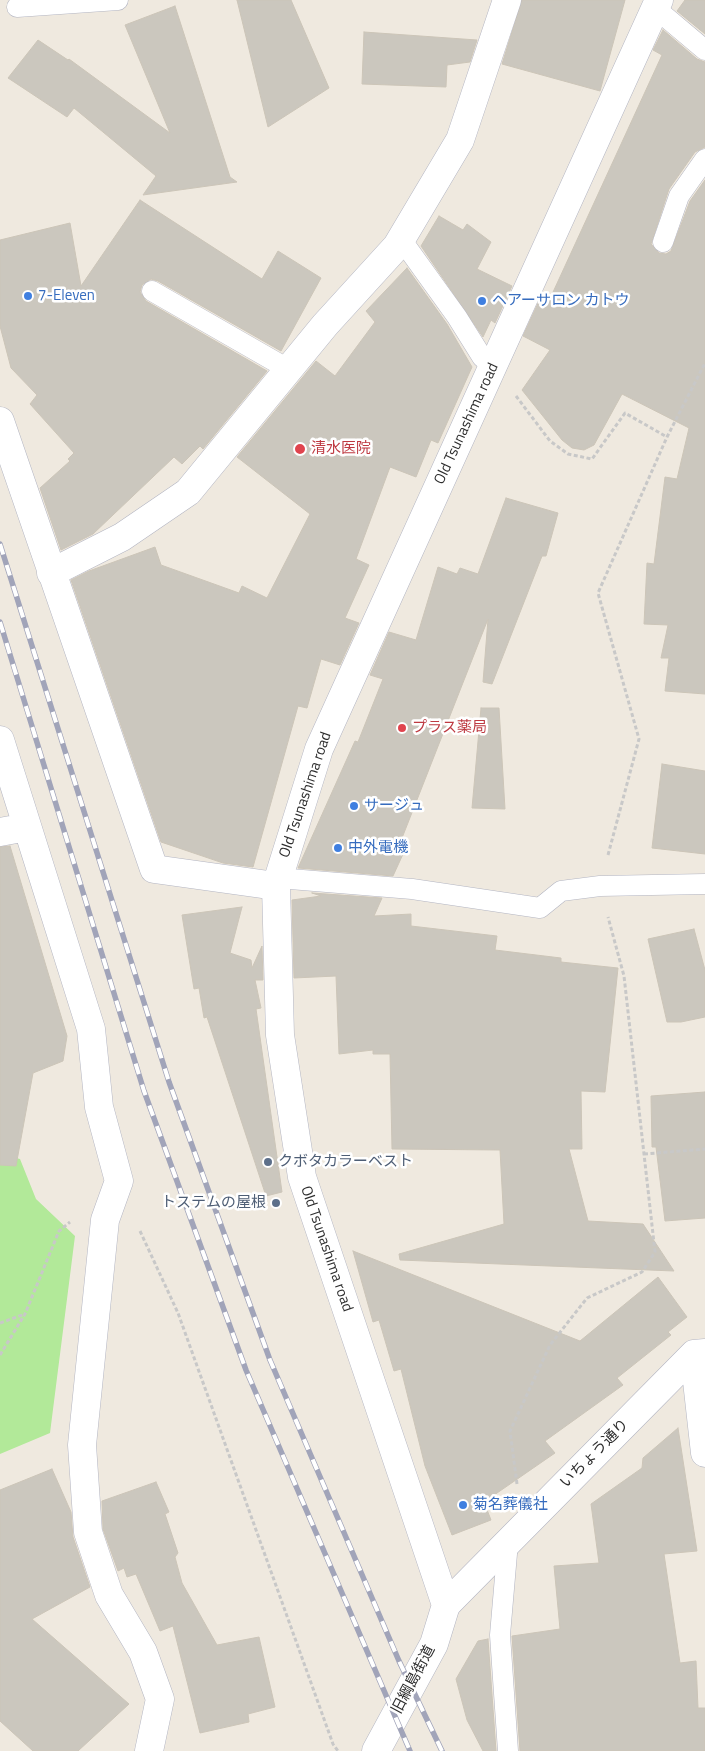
<!DOCTYPE html>
<html>
<head>
<meta charset="utf-8">
<style>
	body { margin:0 }
	canvas { display:block; background:#efe9df }
</style>
</head>
<body>
<canvas width="705" height="1751"></canvas>
<script>
const c = document.querySelector('canvas').getContext('2d');
c.lineJoin = 'round';
function fillPath(path, color) { c.fillStyle = color; c.fill(path, 'evenodd'); }
const toPath = rows => new Path2D(rows.map(r => 'M' + r).join(''));
function strokePath(path, color, width, dash) { c.strokeStyle = color; c.lineWidth = width; c.lineCap = dash ? 'butt' : 'round'; c.setLineDash(dash || []); c.stroke(path); }
function label(font, color, halo, rows, align = 'center') {
  c.font = font + ' "Titillium Web","Noto Sans JP",sans-serif'; c.lineWidth = 5; c.setLineDash([]); c.textBaseline = 'middle'; c.strokeStyle = halo; c.fillStyle = color; for (const [text, x, y, turn = 0] of rows) {
    c.save(); c.translate(x, y); c.rotate((+turn || 0) * Math.PI / 180); c.textAlign = isNaN(turn) ? turn : align; if (halo) c.strokeText(text, 0, 0); c.fillText(text, 0, 0); c.restore();
  }
}
fillPath(toPath([
	[0,1154,20,1159,36,1199,75,1236,50,1433,0,1454]
]), '#b2e999');
const building = toPath([
	[237,0,291,0,329,88,268,127,237,0],
	[522,0,625,0,600,91,502,64,522,0],
	[685,0,705,0,705,34,677,11,685,0],
	[175,6,230,177,237,182,143,195,156,176,74,108,67,117,8,78,38,40,68,60,69,59,170,133,125,25,175,6],
	[663,30,697,59,705,62,705,147,695,152,669,189,651,244,659,253,666,254,671,251,690,201,705,180,705,694,665,691,669,658,661,658,668,625,644,624,647,563,654,564,665,477,677,479,689,428,622,394,594,445,584,450,572,448,562,440,522,390,550,350,523,336,540,299,548,303,662,55,653,50,663,30],
	[364,32,477,40,470,62,447,65,446,87,362,84,364,32],
	[140,200,262,279,278,251,321,278,281,351,158,281,151,279,142,285,140,292,146,301,267,371,203,449,200,446,182,464,174,457,93,534,61,550,40,488,70,461,68,459,74,453,30,404,37,395,11,368,0,326,0,240,70,223,81,286,140,200],
	[439,216,463,230,467,224,491,242,477,269,512,286,495,323,491,320,483,337,421,246,439,216],
	[407,268,447,324,472,367,438,443,431,440,416,477,390,467,356,559,369,565,345,618,359,623,340,665,321,659,307,708,298,706,253,867,223,863,161,842,71,580,89,571,155,547,161,565,239,593,242,586,267,598,310,514,237,457,316,361,335,376,375,322,366,311,407,268],
	[506,498,558,513,546,556,542,556,492,684,483,682,488,619,402,838,409,841,393,876,298,868,355,741,358,742,383,679,370,675,389,632,416,640,438,567,457,574,460,568,478,574,506,498],
	[481,708,499,708,505,809,472,808,481,708],
	[662,764,705,771,705,854,652,848,662,764],
	[10,846,67,1036,63,1061,33,1073,16,1166,0,1165,0,847,10,846],
	[312,893,382,898,374,916,411,914,411,926,497,936,495,950,561,958,561,962,618,968,605,1092,581,1091,582,1149,569,1149,588,1221,643,1224,674,1271,400,1260,399,1254,504,1224,500,1150,392,1149,390,1054,373,1054,373,1050,339,1054,336,976,294,978,292,900,321,896,312,893],
	[242,907,230,953,251,960,252,968,262,946,263,980,255,980,261,1008,256,1009,282,1192,266,1196,207,1017,204,1018,199,988,194,989,182,915,242,907],
	[694,929,705,970,705,1017,681,1022,667,1022,648,939,694,929],
	[705,1092,705,1218,665,1221,656,1147,652,1147,651,1096,705,1092],
	[353,1251,580,1341,658,1277,687,1317,668,1332,671,1335,617,1378,623,1385,545,1441,555,1453,484,1502,491,1520,452,1535,425,1466,401,1369,394,1371,379,1320,373,1322,353,1251],
	[678,1428,697,1551,664,1554,680,1663,696,1661,698,1708,705,1708,705,1751,520,1751,512,1636,560,1629,554,1566,599,1563,591,1504,642,1468,643,1458,678,1428],
	[52,1469,71,1512,73,1537,90,1587,32,1619,129,1704,78,1751,33,1751,0,1721,0,1490,52,1469],
	[156,1482,169,1512,165,1514,178,1553,175,1557,182,1583,217,1645,259,1637,275,1707,248,1714,249,1722,200,1733,173,1626,160,1631,136,1574,127,1577,124,1568,118,1571,103,1529,102,1501,156,1482],
	[488,1639,496,1751,483,1751,467,1720,456,1679,478,1641,488,1639]
]);
fillPath(building, '#cbc7be');
strokePath(building, '#ccc5b8', 1);
const service = toPath([
	[17,7,118,0],
	[655,8,705,50],
	[401,239,457,317,482,357,493,366],
	[663,242,679,196,705,159],
	[152,291,288,369],
	[278,878,412,889,540,908,561,891,600,886,705,884],
	[508,1542,500,1635,508,1751]
]);
const minor = toPath([
	[0,421,154,869,276,886],
	[51,573,122,537,188,492,325,325,397,246,460,140,507,0],
	[0,740,91,1029,99,1107,119,1181,105,1220,82,1445,88,1532,109,1595,143,1652,160,1699,149,1751],
	[0,832,27,827],
	[694,1354,705,1453],
	[446,1605,694,1354,705,1353]
]);
const tertiary = toPath([
	[376,1751,434,1644,446,1605,302,1177,280,1035,276,886,319,749,659,0]
]);
strokePath(service, '#b3b5c2', 21);
strokePath(minor, '#b3b5c2', 29);
strokePath(tertiary, '#b3b5c2', 29);
strokePath(toPath([
	[516,396,550,441,568,454,592,459,625,413,667,437],
	[608,855,639,739,598,593,667,437,705,363],
	[644,1154,705,1149],
	[140,1231,178,1313,333,1744,338,1751],
	[0,1323,25,1314],
	[0,1355,25,1314,59,1231,70,1222],
	[517,1484,510,1431,550,1345,587,1298,642,1272,655,1252,624,976,608,917]
]), '#c8c8c8', 3, [4, 2.5]);
strokePath(service, '#fff', 20);
strokePath(minor, '#fff', 28);
strokePath(tertiary, '#fff', 28);
const rail = toPath([
	[0,544,169,1082,270,1360,399,1661,442,1751],
	[0,622,144,1091,246,1370,410,1751]
]);
strokePath(rail, '#a1a4b9', 5.5);
strokePath(rail, '#fff', 4, [11]);
for (const [x, y, r, color] of [
	[28,296,5,"#3f7fe0"],
	[482,301,5,"#3f7fe0"],
	[300,449,6,"#e0444e"],
	[402,728,5,"#e0444e"],
	[354,806,5,"#3f7fe0"],
	[338,848,5,"#3f7fe0"],
	[268,1162,5,"#5c6f8a"],
	[276,1203,5,"#5c6f8a"],
	[463,1505,5,"#3f7fe0"]
]) { const dot = new Path2D(); dot.arc(x, y, r, 0, 2 * Math.PI); c.fillStyle = color; c.fill(dot); strokePath(dot, '#fff', 2); }
label('15px', '#366cbe', '#fff', [
	["7-Eleven",38,296],
	["ヘアーサロン カトウ",492,301],
	["サージュ",364,806],
	["中外電機",348,848],
	["菊名葬儀社",473,1505]
], 'left');
label('15px', '#2d2d2d', '#fff', [
	["Old Tsunashima road",467,424,-65],
	["Old Tsunashima road",306,795,-71],
	["Old Tsunashima road",326,1249,71],
	["いちょう通り",595,1454,-45],
	["旧綱島街道",414,1680,-62]
]);
label('15px', '#be3a42', '#fff', [
	["清水医院",311,449],
	["プラス薬局",412,728]
], 'left');
label('15px', '#4e5e75', '#fff', [
	["クボタカラーベスト",278,1162],
	["トステムの屋根",266,1203,"right"]
], 'left');
</script>
</body>
</html>
